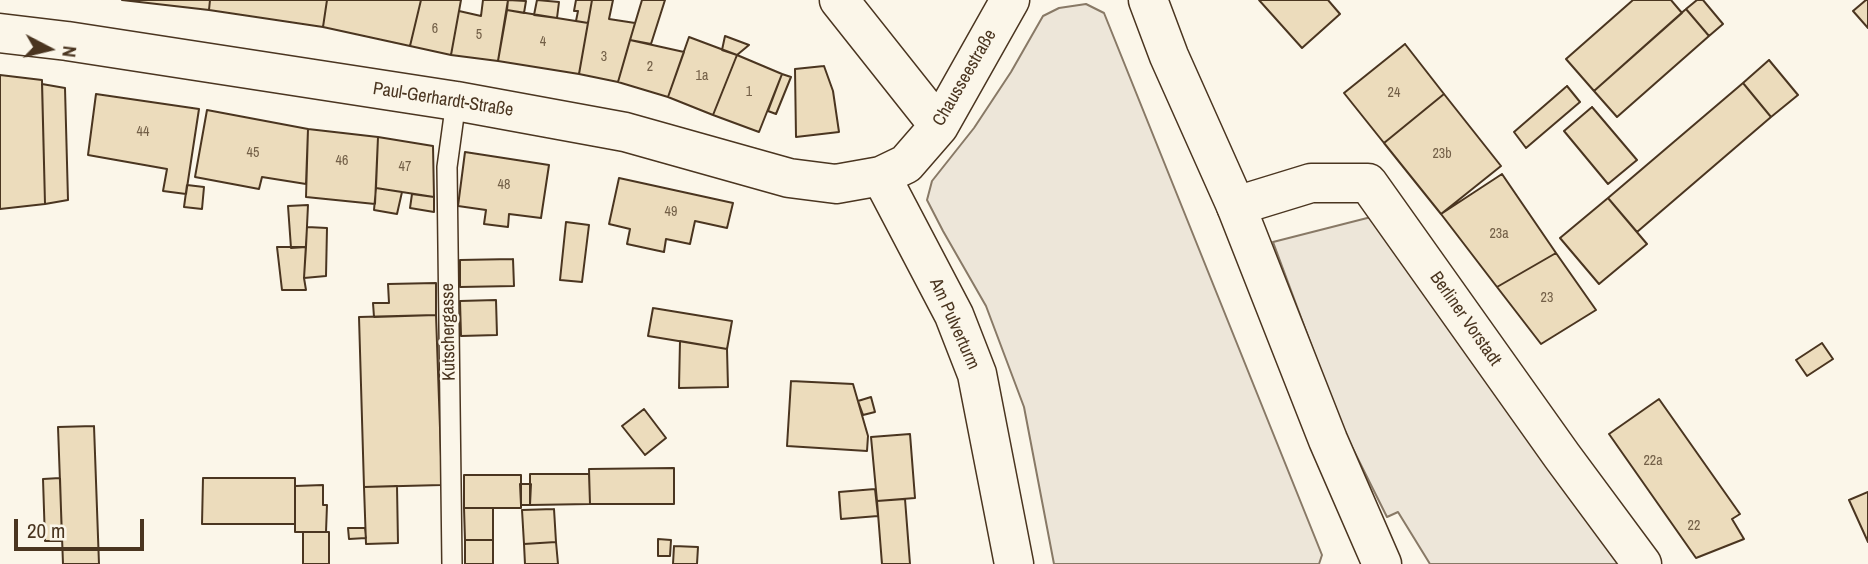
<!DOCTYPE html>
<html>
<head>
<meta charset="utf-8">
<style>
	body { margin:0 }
	#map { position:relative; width:1868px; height:564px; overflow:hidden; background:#fbf6e9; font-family:"Archivo Narrow",sans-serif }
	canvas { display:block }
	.north { position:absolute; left:14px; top:14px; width:70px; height:70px; -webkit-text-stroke:5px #fbf6e9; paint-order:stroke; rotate:97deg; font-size:19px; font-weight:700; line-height:28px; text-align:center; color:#4a3520 }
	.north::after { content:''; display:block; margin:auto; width:24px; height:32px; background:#4a3520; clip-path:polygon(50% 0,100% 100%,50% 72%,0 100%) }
	.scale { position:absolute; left:14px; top:519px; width:130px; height:32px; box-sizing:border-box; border:4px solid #4a3520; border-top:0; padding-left:9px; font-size:21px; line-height:24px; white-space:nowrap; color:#4a3520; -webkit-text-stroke:5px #fbf6e9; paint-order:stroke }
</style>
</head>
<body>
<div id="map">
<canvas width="1868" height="564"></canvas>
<div class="north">N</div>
<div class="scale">20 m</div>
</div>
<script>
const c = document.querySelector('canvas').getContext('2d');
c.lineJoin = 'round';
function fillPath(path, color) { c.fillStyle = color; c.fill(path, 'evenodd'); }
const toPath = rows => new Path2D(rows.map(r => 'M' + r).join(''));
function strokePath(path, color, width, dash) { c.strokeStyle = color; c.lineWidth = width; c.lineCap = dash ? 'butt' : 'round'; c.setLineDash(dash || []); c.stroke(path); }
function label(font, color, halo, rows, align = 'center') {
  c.font = font + ' "Archivo Narrow",sans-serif'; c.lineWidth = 5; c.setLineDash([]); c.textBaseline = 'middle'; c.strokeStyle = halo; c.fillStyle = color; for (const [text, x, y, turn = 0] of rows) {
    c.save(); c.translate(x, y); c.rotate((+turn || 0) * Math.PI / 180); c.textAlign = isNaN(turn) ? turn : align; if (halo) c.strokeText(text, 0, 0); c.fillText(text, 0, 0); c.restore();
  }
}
const green = toPath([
	[1086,4,1104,13,1322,555,1319,564,1054,564,1024,407,986,306,943,231,927,200,932,181,974,128,1011,72,1043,16,1059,8,1086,4],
	[1379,215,1627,564,1430,564,1398,512,1387,517,1341,425,1273,242,1379,215]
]);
fillPath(green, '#ede6d9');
strokePath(green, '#887966', 2);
const building = toPath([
	[122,0,210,0,209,10,122,0],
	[210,0,327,0,323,27,209,10,210,0],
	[327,0,421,0,410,46,323,27,327,0],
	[421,0,461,0,451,55,410,46,421,0],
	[483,0,508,0,498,61,451,55,459,11,481,16,483,0],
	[508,0,526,1,524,13,507,10,508,0],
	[537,0,559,2,557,18,534,15,537,0],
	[576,0,592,0,588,23,576,21,578,11,574,11,576,0],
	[592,0,613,0,609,19,635,23,618,82,579,74,592,0],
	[642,0,665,0,651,44,630,40,642,0],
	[1259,0,1328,0,1340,14,1302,48,1259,0],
	[1633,0,1671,0,1682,13,1594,91,1566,59,1633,0],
	[1697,0,1703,0,1723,24,1709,36,1686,9,1697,0],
	[1866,0,1868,0,1868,28,1853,11,1866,0],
	[1686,9,1709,36,1617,117,1594,91,1686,9],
	[507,10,588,23,579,74,498,61,507,10],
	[725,36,749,45,737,55,722,50,725,36],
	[689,37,737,55,713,115,668,97,689,37],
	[630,40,684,52,668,97,618,82,630,40],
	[1405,44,1444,94,1384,143,1344,93,1405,44],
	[737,55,782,74,759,132,713,115,737,55],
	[1769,60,1798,95,1771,117,1743,83,1769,60],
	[824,66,833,91,839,132,796,137,795,69,824,66],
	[782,74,791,77,776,114,768,111,782,74],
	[0,75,42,80,45,204,0,209,0,75],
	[1743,83,1771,117,1637,232,1608,198,1743,83],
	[42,84,65,88,68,200,45,204,42,84],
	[1567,86,1580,102,1526,148,1514,132,1567,86],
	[96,94,199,109,186,194,163,191,167,169,88,155,96,94],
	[1444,94,1501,166,1441,214,1384,143,1444,94],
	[1592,107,1637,160,1608,184,1564,131,1592,107],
	[207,110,308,129,306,184,262,177,259,189,195,177,207,110],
	[308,129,378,137,375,204,306,197,308,129],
	[378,137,433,146,434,197,376,188,378,137],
	[465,152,549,165,541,218,509,214,508,227,484,224,486,210,458,206,465,152],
	[1502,174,1556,253,1497,287,1441,214,1502,174],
	[619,178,733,203,727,228,695,221,690,244,666,239,664,252,627,244,630,229,609,224,619,178],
	[187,185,204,187,202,209,184,207,187,185],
	[376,188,402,192,397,214,374,210,376,188],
	[412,194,434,197,434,212,410,208,412,194],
	[1608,198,1647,244,1599,284,1560,238,1608,198],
	[308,205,306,247,291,248,288,206,308,205],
	[566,222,589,225,582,282,560,280,566,222],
	[307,227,327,228,326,276,304,278,307,227],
	[277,247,306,247,304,278,306,290,282,290,277,247],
	[1556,253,1596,310,1541,344,1497,287,1556,253],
	[513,259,514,286,460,287,460,260,513,259],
	[436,283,436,315,374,317,373,303,389,303,388,284,436,283],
	[496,300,497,335,461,336,460,301,496,300],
	[653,308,732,321,727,349,648,336,653,308],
	[436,315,442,485,364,487,359,317,436,315],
	[680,341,727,349,728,387,679,388,680,341],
	[1822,343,1833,359,1807,376,1796,360,1822,343],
	[791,381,853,384,868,436,867,451,787,446,791,381],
	[871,397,875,412,863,415,858,401,871,397],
	[1659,399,1740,514,1732,519,1744,539,1696,558,1609,434,1659,399],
	[644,409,666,438,645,455,622,426,644,409],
	[94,426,99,564,63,564,58,427,94,426],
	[910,434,915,498,877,501,871,437,910,434],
	[674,468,674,504,590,504,589,469,674,468],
	[530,474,589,474,590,504,530,505,530,474],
	[464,475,521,475,521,508,464,508,464,475],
	[60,478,62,541,45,541,43,479,60,478],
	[203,478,295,478,295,524,202,524,203,478],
	[520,484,531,484,530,505,521,505,520,484],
	[323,485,323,505,327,505,326,532,295,532,295,486,323,485],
	[397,486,398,543,366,544,364,487,397,486],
	[875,489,878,516,841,519,839,492,875,489],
	[1868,492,1868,542,1849,500,1868,492],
	[905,499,910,564,882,564,877,501,905,499],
	[464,508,493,508,493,540,465,540,464,508],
	[554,509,556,542,524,544,522,510,554,509],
	[348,528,365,528,366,538,349,539,348,528],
	[303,532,329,532,329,564,303,564,303,532],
	[658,539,671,540,670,556,658,556,658,539],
	[465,540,493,540,493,564,465,564,465,540],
	[556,542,558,564,525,564,524,544,556,542],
	[674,546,698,547,697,564,673,564,674,546]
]);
fillPath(building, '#ecdcbc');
strokePath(building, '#4a3520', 2);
const lane = toPath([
	[452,564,447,167,456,101]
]);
const street = toPath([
	[839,0,939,126],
	[0,33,67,41,456,101,625,132,789,178,836,184,881,176,906,164,939,126,1010,0],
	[881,176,954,315,977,374,1014,564],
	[1236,206,1311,183,1368,183,1562,456,1642,564]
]);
const secondary = toPath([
	[1148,0,1169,56,1236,206,1328,440,1382,564]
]);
strokePath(lane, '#4a3520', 22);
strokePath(street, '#4a3520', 41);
strokePath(secondary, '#4a3520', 41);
strokePath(lane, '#fbf6e9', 19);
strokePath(street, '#fbf6e9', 38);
strokePath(secondary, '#fbf6e9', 38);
label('14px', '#725f47', null, [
	["6",435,29],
	["5",479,35],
	["4",543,42],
	["3",604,57],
	["2",650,67],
	["1a",702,76],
	["1",749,92],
	["24",1394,93],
	["44",143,132],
	["45",253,153],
	["23b",1442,154],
	["46",342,161],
	["47",405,167],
	["48",504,185],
	["49",671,212],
	["23a",1499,234],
	["23",1547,298],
	["22a",1653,461],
	["22",1694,526]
]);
label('18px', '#4a3520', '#fbf6e9', [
	["Chausseestraße",965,78,-60],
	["Paul-Gerhardt-Straße",443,100,9],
	["Berliner Vorstadt",1465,319,55],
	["Am Pulverturm",954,324,66],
	["Kutschergasse",449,332,-91]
]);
</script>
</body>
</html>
